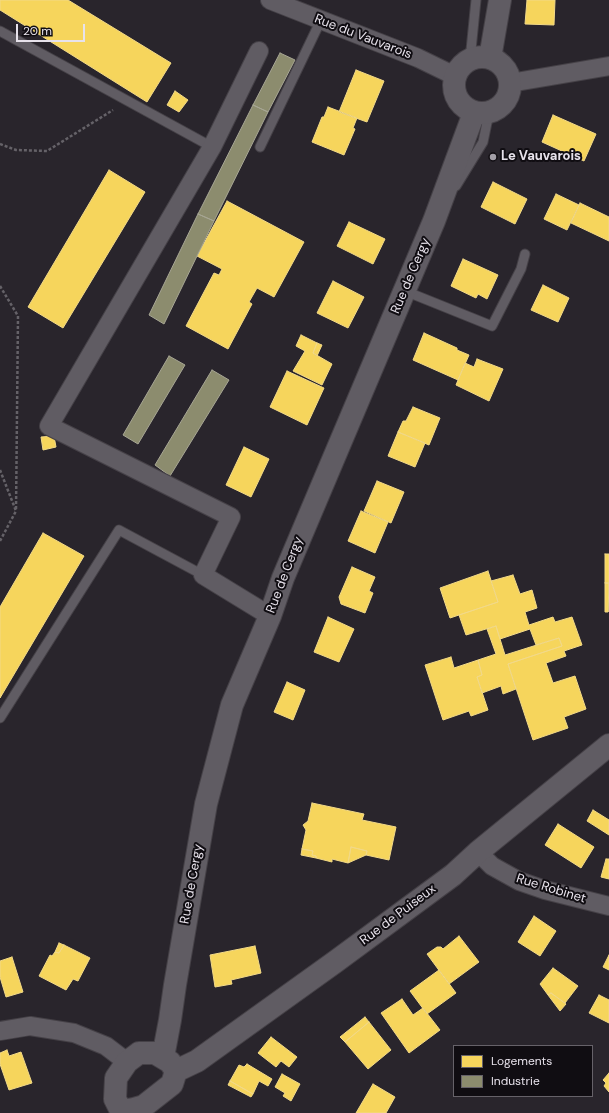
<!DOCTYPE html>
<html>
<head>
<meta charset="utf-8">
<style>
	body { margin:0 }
	#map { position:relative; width:609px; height:1113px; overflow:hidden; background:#29252c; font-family:"DM Sans",sans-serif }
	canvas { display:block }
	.legend { position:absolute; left:453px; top:1045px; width:140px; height:52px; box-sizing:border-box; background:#100d12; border:1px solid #666269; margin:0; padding:5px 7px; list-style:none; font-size:12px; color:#e7e2eb }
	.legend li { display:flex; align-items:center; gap:8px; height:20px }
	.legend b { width:20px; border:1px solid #666269 }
	.scale { position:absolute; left:16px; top:24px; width:69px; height:18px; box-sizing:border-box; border:2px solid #e7e2eb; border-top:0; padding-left:5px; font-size:12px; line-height:14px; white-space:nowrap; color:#e7e2eb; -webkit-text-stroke:3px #100d12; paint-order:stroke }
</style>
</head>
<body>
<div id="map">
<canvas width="609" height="1113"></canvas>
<ul class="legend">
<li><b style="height:11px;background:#f6d55c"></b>Logements</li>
<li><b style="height:11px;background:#8c8c6e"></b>Industrie</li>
</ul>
<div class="scale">20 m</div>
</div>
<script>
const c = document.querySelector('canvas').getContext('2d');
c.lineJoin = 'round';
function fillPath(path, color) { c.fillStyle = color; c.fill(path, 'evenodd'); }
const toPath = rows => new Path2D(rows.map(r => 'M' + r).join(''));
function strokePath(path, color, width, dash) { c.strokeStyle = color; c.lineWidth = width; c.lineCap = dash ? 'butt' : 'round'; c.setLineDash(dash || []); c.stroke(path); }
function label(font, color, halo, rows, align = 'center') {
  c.font = font + ' "DM Sans",sans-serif'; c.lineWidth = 4; c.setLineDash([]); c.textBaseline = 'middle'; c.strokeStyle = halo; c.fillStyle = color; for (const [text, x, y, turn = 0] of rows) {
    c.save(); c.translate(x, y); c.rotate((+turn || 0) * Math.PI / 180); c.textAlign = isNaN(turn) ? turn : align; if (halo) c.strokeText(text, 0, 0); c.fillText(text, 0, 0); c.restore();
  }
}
const homes = toPath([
	[0,0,68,0,171,63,147,102,0,10,0,0],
	[527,0,555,0,554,25,525,24,527,0],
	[356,70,384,81,367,122,339,112,356,70],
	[175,91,188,100,179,112,167,105,175,91],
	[328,107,357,118,353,128,355,129,344,155,312,142,322,117,324,117,328,107],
	[553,115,596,134,584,161,542,142,553,115],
	[109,170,145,192,63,328,28,307,109,170],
	[493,182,527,199,515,224,481,207,493,182],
	[556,194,579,205,567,230,544,219,556,194],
	[227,201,304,242,274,297,257,288,249,302,252,304,228,349,186,326,214,273,219,275,222,269,197,256,227,201],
	[580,203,609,217,609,241,571,223,580,203],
	[349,222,385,239,373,264,337,246,349,222],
	[463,259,498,275,487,299,478,294,476,298,451,286,463,259],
	[333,281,364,297,348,328,317,313,333,281],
	[543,285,569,298,558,322,531,310,543,285],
	[424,333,457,348,457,350,469,355,458,380,413,360,424,333],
	[301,335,317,343,313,353,332,364,322,385,293,371,305,351,296,346,301,335],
	[317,343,322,345,317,356,313,353,317,343],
	[477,359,503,369,489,401,456,385,465,363,474,367,477,359],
	[287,371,324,388,307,425,270,407,287,371],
	[413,407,440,418,429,445,398,432,403,421,406,421,413,407],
	[398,432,425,443,415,467,388,456,398,432],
	[54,436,56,447,43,450,41,437,54,436],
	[244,447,269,459,251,497,226,485,244,447],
	[377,481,404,492,391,523,364,511,377,481],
	[361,511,388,522,375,553,348,541,361,511],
	[43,533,84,556,0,698,0,607,43,533],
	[605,554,609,554,609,612,609,583,605,583,605,554],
	[352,567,375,577,369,591,373,593,365,613,341,604,339,597,352,567],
	[488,571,498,602,450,618,440,588,488,571],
	[513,575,520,594,532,590,537,608,525,612,529,625,553,617,555,622,572,617,582,645,564,651,566,656,546,663,553,683,575,676,586,709,564,717,568,728,533,740,508,664,562,646,559,638,536,645,530,629,500,639,496,626,466,635,459,615,498,602,491,581,513,575],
	[605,583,609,583,608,612,605,612,605,583],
	[328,617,354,629,339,662,314,652,328,617],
	[496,626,505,655,559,638,562,646,508,664,516,689,503,694,501,686,482,693,477,677,482,675,478,660,496,654,487,629,496,626],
	[451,657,454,668,478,660,482,675,477,677,488,710,471,716,469,711,443,720,425,665,451,657],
	[287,682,305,690,293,720,274,712,287,682],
	[312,803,364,814,362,820,396,827,389,860,366,855,367,851,351,847,348,863,332,859,332,862,316,858,316,856,312,855,313,851,302,849,306,830,303,825,308,821,312,803],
	[593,810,609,820,609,835,587,821,593,810],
	[558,824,594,847,581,868,545,845,558,824],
	[351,847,367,851,366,855,348,863,351,847],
	[302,849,313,851,312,855,316,856,316,858,301,855,302,849],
	[606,859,609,859,609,879,601,877,606,859],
	[534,916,556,931,540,956,518,942,534,916],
	[459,936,479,962,449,984,427,954,437,947,441,947,443,949,459,936],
	[59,943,64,945,59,953,55,952,59,943],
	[64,945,90,958,78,981,73,979,66,990,39,976,50,955,52,956,55,952,59,953,64,945],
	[255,946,261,973,231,980,232,984,215,987,210,955,255,946],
	[609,955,609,970,603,967,609,955],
	[12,957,23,992,6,997,0,977,0,961,12,957],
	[553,968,578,986,565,1003,551,993,548,995,540,984,553,968],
	[439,970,456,993,427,1014,410,991,439,970],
	[551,993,566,1004,560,1011,548,995,551,993],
	[599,995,609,1000,609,1023,589,1013,599,995],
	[402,999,413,1015,423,1008,440,1030,409,1053,381,1013,402,999],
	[365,1017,369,1022,345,1042,340,1037,365,1017],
	[369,1022,391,1050,368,1069,345,1042,369,1022],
	[271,1037,297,1057,289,1067,281,1061,276,1067,258,1053,271,1037],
	[7,1050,9,1056,21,1052,32,1083,9,1090,0,1064,0,1053,7,1050],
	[247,1064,272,1079,268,1086,259,1081,253,1094,230,1081,239,1065,244,1067,247,1064],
	[609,1073,609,1092,604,1086,606,1083,603,1080,609,1073],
	[282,1074,300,1084,291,1101,283,1096,285,1093,275,1087,282,1074],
	[230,1081,253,1094,251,1097,228,1085,230,1081],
	[373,1084,395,1097,386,1113,356,1113,373,1084]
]);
fillPath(homes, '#f6d55c');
strokePath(homes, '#f2d987', 1);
const industry = toPath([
	[280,53,295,60,268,112,253,105,280,53],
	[253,105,268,112,214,221,198,214,253,105],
	[198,214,214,221,164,324,149,315,198,214],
	[169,356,185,365,138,444,123,435,169,356],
	[212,370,229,380,170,476,155,465,212,370]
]);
fillPath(industry, '#8c8c6e');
strokePath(industry, '#a7a694', 1);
const service = toPath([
	[0,31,212,147],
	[470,60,476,0],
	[260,147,321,20],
	[456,186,483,142,489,113],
	[405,291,492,326,521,269,525,254],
	[0,718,119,530,203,575]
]);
const minor = toPath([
	[270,0,418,58,455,76],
	[259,51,212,147,49,426,231,517,203,575,270,616],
	[510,83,609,66],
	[478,852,492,866,519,881,545,890,609,906],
	[0,1031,30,1026,74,1033,106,1046,127,1062]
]);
const tertiary = toPath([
	'454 85a28 28 0 1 1 56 0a28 28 0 1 1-56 0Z',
	[490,58,500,0],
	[139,1053,155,1053,170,1062,176,1071,172,1084,144,1106,130,1110,120,1109,115,1099,116,1078,127,1062,139,1053],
	[163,1057,170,1020,175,985,206,804,232,705,270,616,283,578,434,221,474,113],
	[176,1071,197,1061,335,962,453,875,478,852,609,745]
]);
strokePath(service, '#454147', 11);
strokePath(minor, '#454147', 20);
strokePath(tertiary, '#454147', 24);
strokePath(toPath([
	[0,144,16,150,47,151,113,110],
	[0,286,18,316,16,511],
	[0,470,16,511,0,541]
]), '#656268', 2.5, [3, 2]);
strokePath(service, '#605c63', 9);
strokePath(minor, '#605c63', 18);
strokePath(tertiary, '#605c63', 22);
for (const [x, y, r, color] of [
	[493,157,4,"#a4a0a8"]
]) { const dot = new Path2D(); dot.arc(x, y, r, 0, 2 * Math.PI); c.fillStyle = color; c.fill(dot); strokePath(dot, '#100d12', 1.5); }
label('13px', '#e7e2eb', '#100d12', [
	["Rue du Vauvarois",363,37,21],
	["Rue de Cergy",411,276,-67],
	["Rue de Cergy",285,575,-69],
	["Rue de Cergy",192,884,-80],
	["Rue Robinet",551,889,17],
	["Rue de Puiseux",398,915,-37]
]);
label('bold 13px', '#e7e2eb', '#100d12', [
	["Le Vauvarois",501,157]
], 'left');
</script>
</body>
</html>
